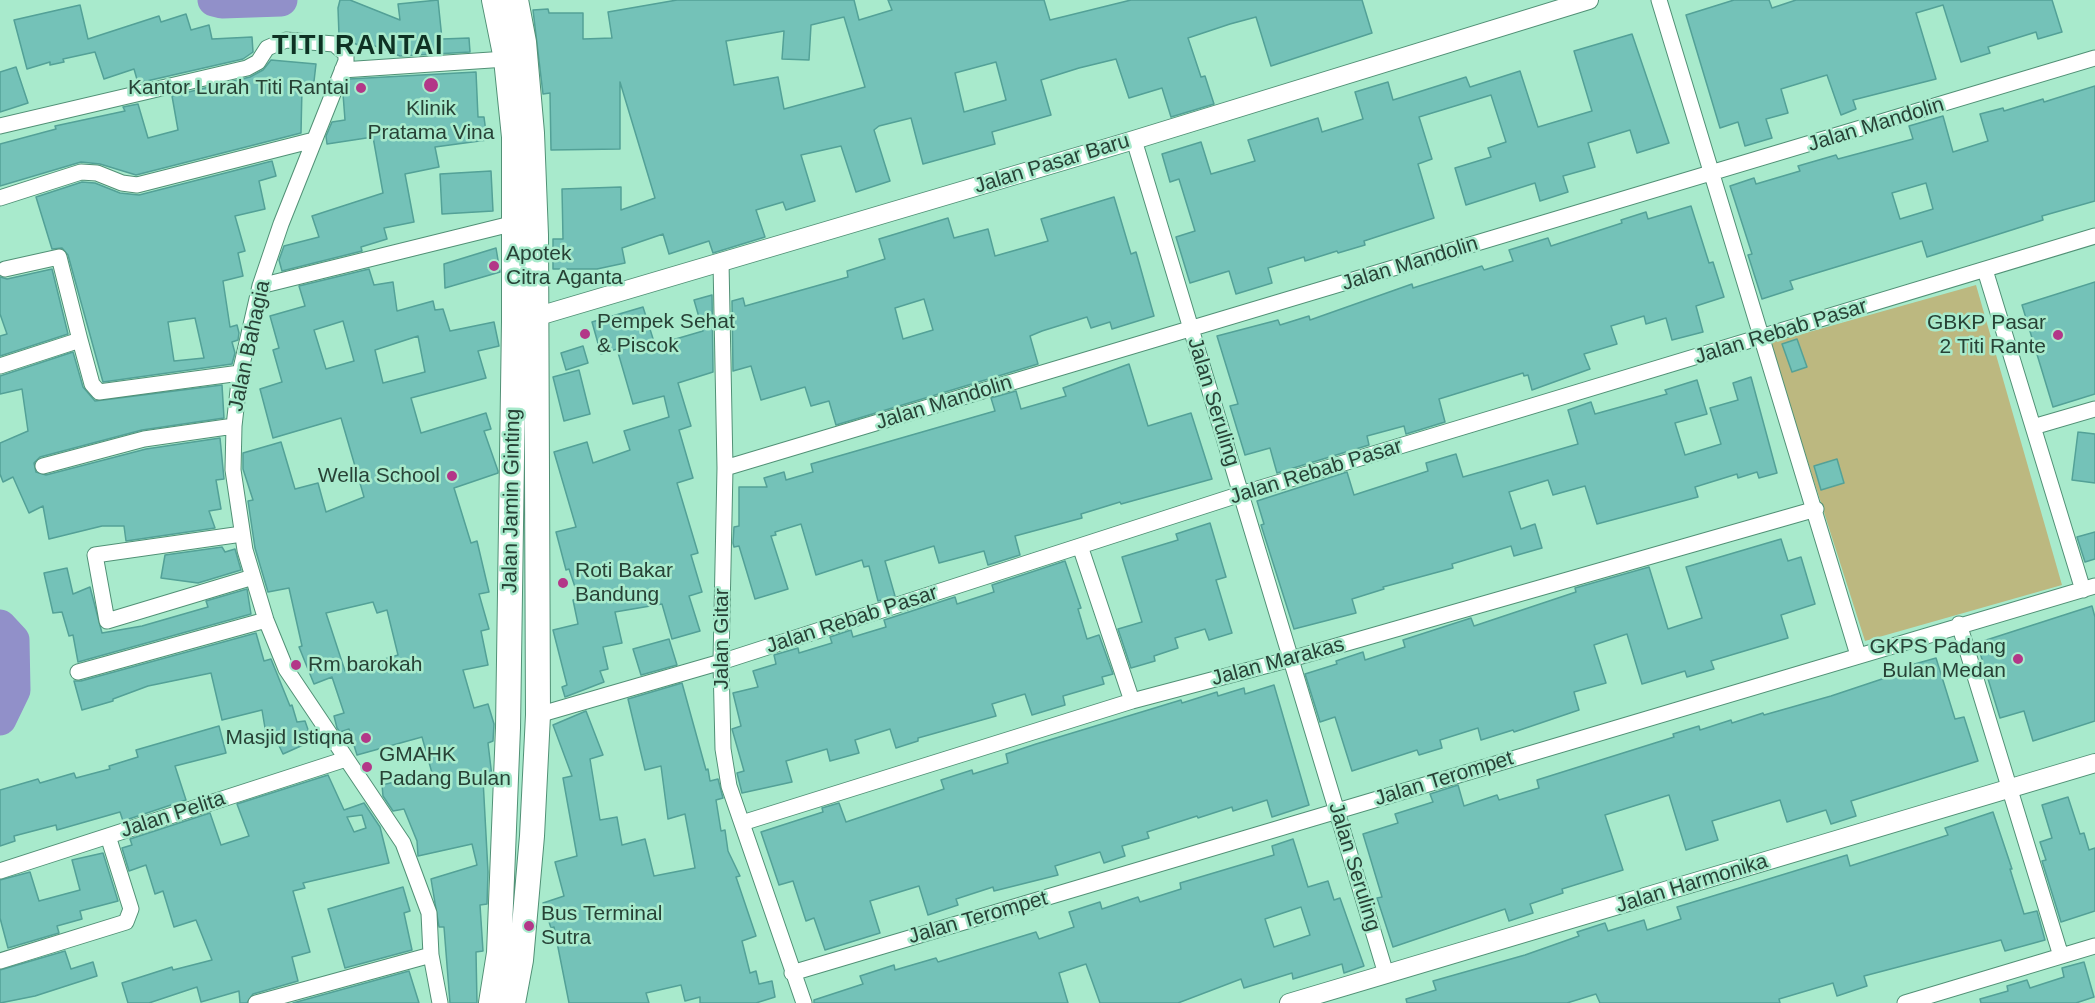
<!DOCTYPE html>
<html>
<head>
<meta charset="utf-8">
<style>
	body { margin:0 }
	canvas { display:block; background:#a8eacc }
</style>
</head>
<body>
<canvas width="2095" height="1003"></canvas>
<script>
const c = document.querySelector('canvas').getContext('2d');
c.lineJoin = 'round';
function fillPath(path, color) { c.fillStyle = color; c.fill(path, 'evenodd'); }
const toPath = rows => new Path2D(rows.map(r => 'M' + r).join(''));
function strokePath(path, color, width, dash) { c.strokeStyle = color; c.lineWidth = width; c.lineCap = dash ? 'butt' : 'round'; c.setLineDash(dash || []); c.stroke(path); }
function label(font, color, halo, rows, align = 'center') {
  c.font = font + ' Arial,sans-serif'; c.lineWidth = 5; c.setLineDash([]); c.textBaseline = 'middle'; c.strokeStyle = halo; c.fillStyle = color; for (const [text, x, y, turn = 0] of rows) {
    c.save(); c.translate(x, y); c.rotate((+turn || 0) * Math.PI / 180); c.textAlign = isNaN(turn) ? turn : align; if (halo) c.strokeText(text, 0, 0); c.fillText(text, 0, 0); c.restore();
  }
}
fillPath(toPath([
	[1976,285,2062,585,1865,641,1770,343]
]), '#bcb880');
strokePath(toPath([
	[214,0,222,2,281,0],
	[0,626,13,640,14,690,0,719]
]), '#9190c9', 33);
const building = toPath([
	[340,0,350,0,400,20,398,4,438,0,442,39,469,38,470,52,400,56,360,40,358,45,339,36,338,8,340,0],
	[677,0,854,0,859,20,892,10,888,0,1044,0,1050,20,1131,0,1362,0,1372,33,1271,66,1256,17,1230,24,1188,38,1201,77,1205,76,1214,104,1171,117,1162,88,1129,98,1116,59,1079,68,1041,80,1051,115,992,132,995,144,923,164,911,118,879,126,874,130,890,181,856,192,841,146,801,155,815,201,786,210,783,202,756,210,765,237,713,253,709,241,669,254,663,234,622,248,625,263,597,269,553,269,553,239,563,239,562,189,621,187,621,210,655,198,620,82,620,149,551,150,550,93,543,94,533,10,548,9,549,13,583,13,583,39,612,38,608,12,677,0],
	[844,17,865,87,784,109,778,77,734,85,726,41,784,31,782,59,809,60,811,25,844,17],
	[996,62,1006,100,964,112,955,73,996,62],
	[1734,0,1769,0,1772,8,1796,0,2052,0,2062,32,2038,39,2036,32,1988,47,1990,53,1961,62,1943,5,1916,13,1936,79,1853,100,1856,109,1841,115,1827,75,1781,89,1788,113,1766,119,1772,138,1745,146,1738,122,1720,128,1686,15,1734,0],
	[80,5,88,39,159,16,161,22,186,14,191,30,209,25,212,39,252,37,253,52,243,59,138,83,134,69,104,79,95,52,63,59,64,62,50,65,50,62,27,69,14,20,80,5],
	[1632,34,1669,143,1637,153,1630,130,1588,143,1595,167,1563,176,1568,192,1540,201,1535,183,1466,205,1455,168,1491,157,1488,148,1506,142,1491,95,1419,117,1432,159,1418,164,1434,218,1364,241,1365,245,1338,253,1337,251,1305,261,1304,257,1268,268,1272,283,1236,294,1229,271,1190,283,1176,237,1195,231,1179,179,1170,182,1162,154,1201,142,1211,174,1255,161,1248,140,1318,118,1322,132,1363,119,1355,92,1388,82,1393,100,1466,77,1470,87,1520,71,1538,127,1592,111,1574,51,1632,34],
	[271,60,316,64,313,90,302,88,301,133,136,175,100,164,81,162,0,186,0,144,56,129,55,126,125,111,123,107,138,104,148,138,178,130,172,96,250,77,263,70,271,60],
	[16,67,28,103,0,112,0,72,16,67],
	[476,72,478,117,484,117,487,140,435,147,439,167,405,174,414,222,384,228,387,239,361,247,362,251,282,271,279,260,284,246,319,237,312,216,383,193,373,137,327,144,326,136,332,122,345,120,343,94,349,79,476,72],
	[2095,86,2095,201,2042,216,2043,220,1927,257,1922,241,1790,281,1793,289,1762,299,1748,255,1752,254,1730,186,1754,178,1756,184,1800,171,1798,166,1836,155,1838,159,1913,139,1909,126,1943,116,1953,152,1988,141,1980,114,2003,108,2004,111,2043,99,2044,102,2095,86],
	[1926,183,1933,209,1900,219,1892,193,1926,183],
	[272,161,276,176,259,181,265,209,235,216,245,251,238,253,243,276,223,281,230,327,237,325,239,333,238,340,232,342,235,353,232,364,103,382,68,255,62,248,52,249,36,197,82,182,95,183,120,193,139,195,272,161],
	[195,318,204,358,174,361,168,322,195,318],
	[491,171,493,211,442,214,440,174,491,171],
	[1114,197,1131,254,1136,252,1154,316,1112,329,1110,322,1091,328,1087,317,1042,331,1030,336,1038,364,836,425,829,401,811,406,805,387,761,400,751,366,733,371,732,301,743,298,745,306,848,277,847,271,885,259,879,239,948,218,954,238,988,229,995,256,1048,241,1041,219,1114,197],
	[924,299,933,330,903,339,895,308,924,299],
	[1691,206,1709,263,1713,262,1724,297,1696,306,1703,332,1672,340,1666,318,1646,324,1644,316,1611,326,1617,344,1584,354,1590,369,1532,390,1528,375,1524,376,1523,373,1439,399,1445,422,1406,434,1404,426,1367,436,1369,445,1277,473,1270,448,1245,455,1230,406,1238,404,1217,336,1278,320,1280,325,1309,316,1310,320,1412,284,1413,288,1482,266,1484,270,1513,261,1509,250,1548,238,1551,246,1622,223,1621,220,1646,212,1648,219,1691,206],
	[496,248,500,272,445,288,444,264,496,248],
	[52,269,68,334,0,356,0,336,7,334,0,314,0,277,7,279,52,269],
	[369,269,374,285,393,282,397,311,433,301,435,310,443,309,450,331,494,322,499,346,478,351,486,378,411,398,421,433,486,413,491,429,484,431,498,471,498,473,454,488,471,543,477,541,489,592,479,594,489,629,481,631,488,665,463,670,474,708,488,704,494,724,493,741,488,743,492,777,483,779,488,872,487,904,480,905,483,951,476,952,477,1003,450,1003,444,927,439,927,431,879,477,865,472,844,418,856,417,841,404,809,393,811,383,796,382,785,432,773,422,737,357,755,349,729,340,732,337,728,334,716,344,713,332,677,314,684,299,647,302,646,289,588,268,592,255,548,248,501,253,500,243,469,243,453,281,442,295,489,318,483,326,512,364,497,341,418,273,438,260,389,282,382,273,350,279,348,270,316,305,306,299,286,369,269],
	[343,321,354,361,326,369,314,330,343,321],
	[418,336,425,372,383,383,375,350,418,336],
	[373,602,377,613,387,610,398,655,345,671,326,613,373,602],
	[2095,282,2095,394,2053,407,2022,305,2095,282],
	[712,295,713,372,678,383,691,426,679,430,693,478,677,483,698,553,691,555,702,592,689,596,700,631,672,639,662,604,615,612,622,643,603,647,608,669,600,671,604,682,565,697,562,687,567,685,553,630,578,624,573,600,579,599,569,569,566,570,556,532,576,527,554,452,587,442,593,463,630,450,624,431,669,417,664,396,633,404,617,349,601,354,592,322,643,307,655,345,703,331,694,300,712,295],
	[1797,339,1807,367,1792,372,1782,344,1797,339],
	[583,346,588,363,566,370,561,353,583,346],
	[73,352,83,387,95,401,222,385,224,418,142,430,40,457,34,463,36,472,46,475,146,449,220,438,224,479,216,480,221,509,209,511,215,528,126,541,124,526,102,526,49,539,43,506,29,513,13,477,3,482,0,474,0,443,28,431,22,389,0,394,0,376,73,352],
	[1129,364,1148,426,1191,413,1212,479,1121,504,1120,502,1081,514,1082,518,1015,536,1020,555,988,565,984,551,939,563,934,546,885,561,895,596,878,601,869,566,864,567,862,560,816,575,801,524,775,532,776,535,771,536,788,589,755,599,739,546,734,547,733,543,734,527,739,526,739,487,767,487,764,478,784,472,786,480,813,472,811,464,995,411,991,398,1016,391,1021,409,1066,396,1063,388,1129,364],
	[579,370,590,414,564,421,553,377,579,370],
	[1751,377,1777,473,1759,478,1757,472,1738,478,1737,474,1695,487,1698,497,1597,524,1585,486,1553,495,1548,480,1509,492,1521,529,1535,524,1542,548,1514,556,1511,546,1452,564,1453,568,1383,587,1384,589,1352,599,1356,613,1294,629,1261,525,1264,524,1257,501,1347,472,1354,495,1428,471,1426,463,1456,454,1463,477,1502,466,1578,444,1568,410,1591,402,1595,414,1667,394,1665,390,1697,380,1707,414,1675,423,1685,455,1721,444,1710,408,1738,400,1733,383,1751,377],
	[2078,432,2095,434,2095,483,2072,480,2078,432],
	[1837,459,1844,483,1821,490,1814,466,1837,459],
	[1210,523,1226,577,1216,580,1232,633,1209,640,1205,629,1175,638,1178,648,1154,656,1155,661,1131,668,1118,629,1142,622,1122,557,1178,540,1176,534,1210,523],
	[2095,532,2095,559,2085,562,2077,537,2095,532],
	[1781,539,1788,561,1801,557,1815,604,1781,615,1788,638,1711,661,1714,669,1687,677,1685,671,1642,684,1627,634,1594,645,1606,683,1574,692,1579,710,1514,732,1513,730,1481,740,1478,728,1440,740,1442,748,1419,755,1417,750,1352,771,1335,717,1320,722,1305,674,1337,664,1336,661,1363,652,1365,660,1405,647,1403,640,1471,618,1474,626,1576,592,1575,588,1649,567,1668,629,1702,618,1686,567,1781,539],
	[222,547,225,552,235,549,241,570,198,583,161,578,165,555,222,547],
	[1065,561,1081,608,1078,609,1087,639,1099,635,1113,674,1102,677,1104,684,1063,696,1065,705,1032,715,1025,694,992,704,996,716,918,738,918,741,896,748,890,729,855,740,859,753,830,761,827,749,786,761,792,782,742,793,737,773,744,771,732,729,741,726,733,693,758,687,753,671,776,664,774,655,798,648,799,653,832,643,830,637,851,630,853,637,886,627,884,620,955,597,957,604,994,592,992,585,1065,561],
	[67,568,73,594,90,587,102,633,142,626,208,607,206,601,247,589,251,614,78,662,73,635,69,636,62,612,53,613,44,573,67,568],
	[2092,606,2095,617,2095,721,2033,741,2024,711,2000,718,1977,643,2092,606],
	[256,633,264,661,271,659,290,706,292,705,297,722,305,721,312,741,283,754,273,733,266,734,262,710,222,720,211,673,148,686,113,699,113,701,82,710,74,681,81,681,256,633],
	[669,639,677,665,641,675,633,649,669,639],
	[1936,658,1955,719,1964,717,1978,761,1851,801,1856,816,1831,824,1826,810,1787,822,1780,800,1712,821,1718,840,1686,850,1669,795,1605,815,1623,870,1562,889,1563,893,1530,904,1533,913,1509,921,1505,909,1393,947,1377,898,1382,897,1363,834,1398,823,1395,814,1433,802,1430,794,1458,785,1464,806,1497,795,1499,800,1539,788,1537,780,1674,737,1673,734,1699,726,1700,730,1731,720,1732,723,1763,713,1764,715,1831,696,1906,671,1904,667,1936,658],
	[682,683,706,770,708,769,710,781,718,779,723,798,716,800,721,831,725,830,728,851,740,876,736,877,756,936,742,941,750,973,756,971,759,984,772,981,775,997,756,1003,700,1003,700,997,685,1001,681,985,646,993,649,1003,569,1003,554,927,551,928,543,903,564,896,555,862,577,856,563,778,572,776,553,725,586,711,603,755,590,759,600,820,617,817,622,845,645,839,654,876,695,868,685,814,668,819,661,766,645,770,628,699,682,683],
	[1274,685,1309,805,1272,817,1267,800,1233,811,1232,807,1198,818,1197,816,1147,832,1149,838,1122,846,1125,856,1104,863,1100,852,1055,866,1058,875,994,891,993,887,956,899,958,905,928,915,919,886,870,901,880,933,825,950,814,918,806,921,793,881,779,885,761,832,823,812,822,808,839,803,846,822,944,789,941,780,972,770,973,774,1008,763,1006,754,1036,744,1181,700,1182,703,1217,692,1218,696,1244,688,1245,694,1274,685],
	[219,726,226,753,175,766,186,800,123,821,120,812,57,830,56,825,14,836,15,841,0,846,0,790,38,779,40,783,74,773,76,778,110,769,109,766,138,757,136,750,219,726],
	[328,775,344,810,364,803,380,827,389,863,303,883,305,888,293,891,310,952,292,957,298,981,253,994,247,1003,240,1003,239,991,201,1002,197,987,149,1003,128,1003,122,983,172,967,173,970,212,960,196,920,174,927,163,891,155,894,146,865,129,871,122,848,132,845,130,839,210,813,221,845,249,836,237,804,328,775],
	[362,815,366,828,354,832,347,817,362,815],
	[2068,797,2080,834,2084,833,2089,850,2095,848,2095,911,2061,922,2042,861,2046,860,2040,842,2052,838,2042,805,2068,797],
	[1993,812,2012,869,2010,869,2024,914,2037,911,2045,940,2005,951,2001,940,1864,976,1867,986,1837,996,1833,983,1779,999,1780,1003,1600,1003,1596,994,1567,1003,1407,1003,1406,999,1436,990,1433,981,1525,955,1579,936,1577,932,1605,923,1608,931,1644,920,1647,930,1681,919,1677,907,1847,855,1850,866,1948,835,1945,828,1993,812],
	[1293,839,1308,887,1328,881,1334,900,1340,898,1364,966,1344,973,1342,964,1293,979,1292,973,1244,988,1241,979,1178,1003,1100,1003,1086,964,1059,973,1068,1003,814,1003,814,1000,863,984,860,976,894,965,895,970,936,958,938,962,1036,932,1039,939,1074,927,1069,912,1100,902,1102,909,1138,897,1140,902,1181,889,1180,883,1274,855,1272,846,1293,839],
	[1301,907,1310,935,1274,947,1265,919,1301,907],
	[103,853,118,901,80,911,82,919,57,926,59,933,8,948,0,918,0,880,30,872,39,901,80,890,72,860,103,853],
	[403,887,410,911,404,913,412,950,345,968,328,909,403,887],
	[65,951,71,969,93,962,97,976,35,996,0,1003,0,970,65,951],
	[2084,962,2094,997,2076,1003,1981,1003,1980,999,2008,991,2007,986,2027,980,2030,988,2064,977,2062,968,2084,962],
	[409,971,419,1003,293,1003,409,971]
]);
fillPath(building, '#74c2b8');
strokePath(building, '#53a197', 1.5);
const minor = toPath([
	[1659,0,1858,655],
	[342,70,506,59],
	[0,126,247,68,258,62,267,48,286,40,334,44,346,54,346,61,281,224,260,286,240,373,234,426,233,470,245,550,266,620,286,669,403,843,429,913,431,955,440,1003],
	[1134,140,1386,974],
	[0,198,81,172,97,173,122,183,137,185,314,140],
	[721,262,725,468,721,662,723,749,729,786,804,1003],
	[5,269,59,257,80,340],
	[1985,270,2083,590],
	[260,286,515,223],
	[0,366,80,340,92,384,99,392,240,373],
	[2033,427,2095,409],
	[43,466,144,439,234,426],
	[725,468,2095,58],
	[242,534,95,555,107,621,253,577],
	[1080,546,1132,701],
	[1959,624,2061,956],
	[78,672,266,620],
	[538,715,721,662,1241,494,2095,236],
	[742,823,1132,701,1291,659,1816,509],
	[0,871,346,759],
	[0,961,126,922,131,909,108,836],
	[792,973,2095,586],
	[256,1003,431,955],
	[1905,1003,2095,946]
]);
const tertiary = toPath([
	[525,320,1134,140,1589,0],
	[1289,1003,2095,763]
]);
const primary = toPath([
	[491,1003,499,953,508,728,514,322,514,137,506,59,494,0],
	[513,1003,521,960,532,836,538,715,536,235,532,133,524,42,516,0]
]);
strokePath(minor, '#519176', 17);
strokePath(tertiary, '#519176', 20);
strokePath(primary, '#519176', 26);
strokePath(minor, '#fff', 15);
strokePath(tertiary, '#fff', 18);
strokePath(primary, '#fff', 24);
for (const [x, y, r, color] of [
	[431,85,8,"#b33788"],
	[361,88,6,"#b33788"],
	[494,266,6,"#b33788"],
	[585,334,6,"#b33788"],
	[2058,335,6,"#b33788"],
	[452,476,6,"#b33788"],
	[563,583,6,"#b33788"],
	[2018,659,6,"#b33788"],
	[296,665,6,"#b33788"],
	[366,738,6,"#b33788"],
	[367,767,6,"#b33788"],
	[529,926,6,"#b33788"]
]) { const dot = new Path2D(); dot.arc(x, y, r, 0, 2 * Math.PI); c.fillStyle = color; c.fill(dot); strokePath(dot, '#a8eacc', 2); }
label('21px', '#274236', '#a8eacc', [
	["Kantor Lurah Titi Rantai",349,88,"right"],
	["Klinik",431,109,"center"],
	["Pratama Vina",431,133,"center"],
	["Apotek",506,254],
	["Citra Aganta",506,278],
	["Pempek Sehat",597,322],
	["& Piscok",597,346],
	["GBKP Pasar",2046,323,"right"],
	["2 Titi Rante",2046,347,"right"],
	["Wella School",440,476,"right"],
	["Roti Bakar",575,571],
	["Bandung",575,595],
	["GKPS Padang",2006,647,"right"],
	["Bulan Medan",2006,671,"right"],
	["Rm barokah",308,665],
	["Masjid Istiqna",354,738,"right"],
	["GMAHK",379,755],
	["Padang Bulan",379,779],
	["Bus Terminal",541,914],
	["Sutra",541,938]
], 'left');
label('21px', '#274236', '#a8eacc', [
	["Jalan Mandolin",1876,125,-17],
	["Jalan Pasar Baru",1052,164,-17],
	["Jalan Mandolin",1410,264,-17],
	["Jalan Rebab Pasar",1781,332,-17],
	["Jalan Bahagia",250,346,-78],
	["Jalan Seruling",1213,402,73],
	["Jalan Mandolin",944,403,-17],
	["Jalan Rebab Pasar",1316,472,-17],
	["Jalan Jamin Ginting",512,501,-89],
	["Jalan Rebab Pasar",852,620,-18],
	["Jalan Gitar",722,639,-90],
	["Jalan Marakas",1278,662,-15],
	["Jalan Terompet",1444,779,-17],
	["Jalan Pelita",173,815,-18],
	["Jalan Seruling",1354,867,73],
	["Jalan Harmonika",1692,884,-17],
	["Jalan Terompet",978,918,-16]
]);
c.letterSpacing = '1.5px';
label('bold 27px', '#0f3224', '#a8eacc', [
	["TITI RANTAI",358,47]
]);
c.letterSpacing = '0px';
</script>
</body>
</html>
